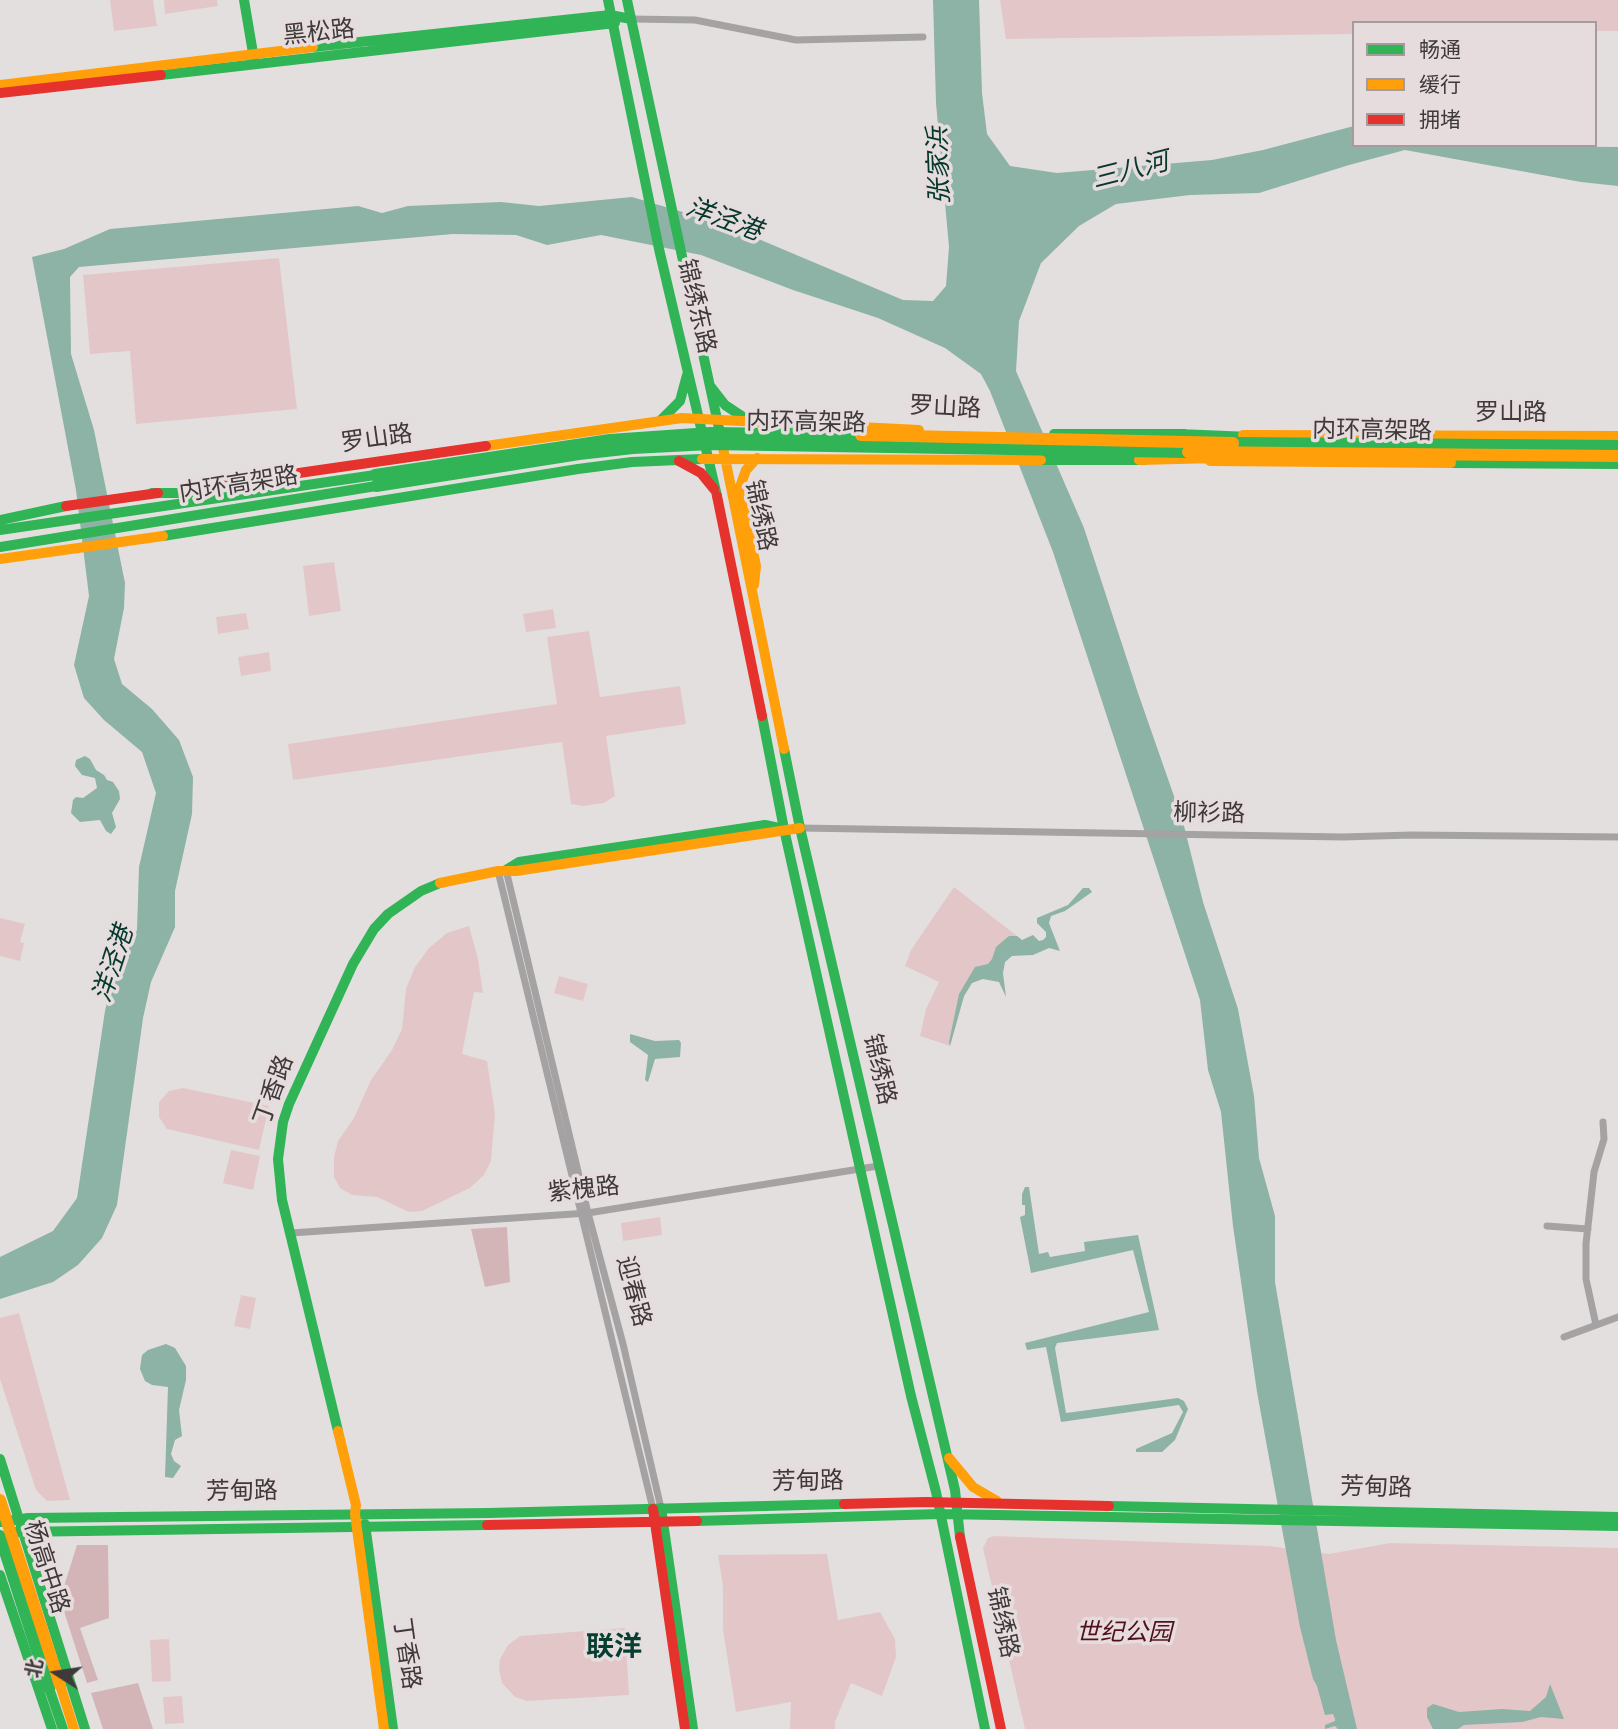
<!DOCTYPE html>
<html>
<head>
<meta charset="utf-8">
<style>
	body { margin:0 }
	#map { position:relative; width:1618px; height:1729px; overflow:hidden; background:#e4dfdf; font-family:Spectral,"Noto Sans SC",serif }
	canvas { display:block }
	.legend { position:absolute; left:1352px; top:21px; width:245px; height:126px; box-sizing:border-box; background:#e7dcdd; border:2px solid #a39b9c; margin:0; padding:9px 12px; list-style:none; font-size:21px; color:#3e3a3a }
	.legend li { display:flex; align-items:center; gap:14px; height:35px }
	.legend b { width:35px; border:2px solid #a39b9c }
	.north { position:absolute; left:21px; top:1638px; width:70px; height:70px; -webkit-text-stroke:5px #e7dcdd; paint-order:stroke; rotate:282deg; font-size:19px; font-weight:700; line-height:28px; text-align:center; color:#3e3a3a }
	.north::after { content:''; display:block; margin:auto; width:24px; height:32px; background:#3e3a3a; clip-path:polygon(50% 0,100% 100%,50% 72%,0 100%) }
</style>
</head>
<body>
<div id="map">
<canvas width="1618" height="1729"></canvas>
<ul class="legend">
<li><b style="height:9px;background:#30b455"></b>畅通</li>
<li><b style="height:9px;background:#ff9f0a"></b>缓行</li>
<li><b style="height:9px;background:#e5322d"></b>拥堵</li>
</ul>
<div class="north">北</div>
</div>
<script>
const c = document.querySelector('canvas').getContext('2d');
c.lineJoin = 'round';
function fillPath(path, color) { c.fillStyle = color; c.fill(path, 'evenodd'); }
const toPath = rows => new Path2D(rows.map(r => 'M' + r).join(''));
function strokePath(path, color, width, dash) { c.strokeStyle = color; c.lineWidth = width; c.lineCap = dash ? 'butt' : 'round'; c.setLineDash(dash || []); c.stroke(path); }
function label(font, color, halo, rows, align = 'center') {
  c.font = font + ' Spectral,"Noto Sans SC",serif'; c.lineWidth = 7; c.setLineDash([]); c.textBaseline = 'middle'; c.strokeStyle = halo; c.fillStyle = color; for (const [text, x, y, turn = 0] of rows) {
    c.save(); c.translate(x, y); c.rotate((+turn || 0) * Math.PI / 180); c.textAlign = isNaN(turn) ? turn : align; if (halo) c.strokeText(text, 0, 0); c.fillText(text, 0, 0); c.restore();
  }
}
fillPath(toPath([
	[110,0,153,0,157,26,114,31],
	[164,0,217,0,218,6,165,14],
	[1000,0,1618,0,1618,31,1595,31,1595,23,1354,23,1354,34,1006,39],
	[279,258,297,409,136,424,130,351,90,354,83,275],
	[334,562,341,611,309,616,303,566],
	[553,609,556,628,526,632,523,614],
	[246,613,249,629,218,634,216,617],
	[589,631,600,697,680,686,686,724,606,736,615,796,604,803,583,806,571,804,562,742,293,780,288,744,557,704,547,637],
	[269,652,271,671,241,676,238,657],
	[954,887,1017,936,1010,950,972,983,964,996,950,1046,920,1036,926,1009,939,982,905,966,911,950],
	[0,918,25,924,20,942,24,943,20,961,0,956],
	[469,926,478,959,483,993,474,992,462,1054,487,1061,495,1114,491,1161,484,1175,470,1188,422,1211,409,1212,377,1197,352,1195,340,1188,334,1177,334,1157,338,1141,354,1118,371,1080,392,1050,402,1029,406,989,415,967,429,948,447,933],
	[559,976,588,984,583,1001,554,993],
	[183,1088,269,1106,259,1150,167,1129,159,1117,159,1102,169,1091],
	[231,1150,260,1156,253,1190,223,1183],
	[660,1217,662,1235,623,1241,621,1223],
	[241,1295,256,1298,250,1329,234,1326],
	[19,1313,70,1500,47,1501,36,1490,0,1379,0,1318],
	[994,1536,1269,1546,1329,1554,1390,1543,1618,1548,1618,1729,1025,1729,983,1548,988,1538],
	[827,1554,838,1620,880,1612,895,1639,896,1657,882,1696,851,1683,835,1722,835,1729,790,1729,791,1702,736,1712,723,1630,723,1586,718,1555],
	[625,1628,629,1695,527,1701,515,1697,502,1683,499,1669,500,1659,508,1645,520,1636],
	[169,1639,171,1681,152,1682,150,1640],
	[182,1696,184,1723,165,1724,163,1697]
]), '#e3c7c8');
fillPath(toPath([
	[507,1227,510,1282,485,1287,471,1229],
	[77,1545,108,1545,109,1618,80,1628,98,1680,87,1683,60,1599],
	[138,1683,153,1729,103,1729,91,1693]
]), '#d4b5b7');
fillPath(toPath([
	[933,0,979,0,982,93,987,134,1010,166,1057,173,1212,160,1263,150,1354,126,1354,145,1618,147,1618,186,1581,182,1405,150,1349,165,1259,193,1190,195,1116,204,1079,226,1041,263,1019,321,1016,371,1084,528,1138,693,1183,822,1203,902,1238,1009,1254,1096,1259,1158,1275,1216,1275,1282,1336,1640,1357,1729,1338,1729,1335,1726,1325,1729,1325,1725,1335,1721,1335,1719,1333,1714,1325,1715,1317,1686,1313,1679,1300,1627,1257,1392,1233,1226,1221,1112,1208,1070,1200,1000,1053,552,990,391,981,374,945,348,878,318,793,290,701,255,601,235,547,245,516,235,453,234,79,267,70,277,71,354,94,430,125,583,124,608,114,659,122,684,152,709,179,740,193,777,192,814,175,891,175,927,151,982,143,1018,117,1205,102,1238,78,1265,53,1282,0,1299,0,1257,53,1231,77,1198,105,1011,112,982,137,930,139,867,156,793,142,752,104,720,84,698,74,665,89,596,76,490,32,257,64,249,110,229,358,206,382,213,408,206,501,202,539,206,632,197,723,224,903,300,933,301,946,286,949,247,936,103],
	[85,756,90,759,96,770,104,775,107,780,113,782,119,791,120,799,112,813,116,827,111,834,106,831,100,820,80,822,71,813,73,800,76,797,83,798,97,788,95,778,82,775,75,766,76,760],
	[1083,888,1089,888,1092,892,1065,911,1051,916,1049,923,1060,951,1049,948,1033,955,1012,956,1005,962,1003,973,1006,997,999,982,983,979,972,983,964,996,950,1046,949,1042,959,994,975,967,988,964,992,959,996,947,1009,936,1017,936,1022,940,1033,935,1039,941,1043,940,1046,937,1046,932,1037,923,1037,918,1068,905],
	[630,1034,655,1041,679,1040,681,1043,680,1057,655,1059,648,1082,645,1080,648,1055,630,1042],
	[1025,1187,1029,1187,1039,1254,1048,1252,1050,1257,1085,1251,1084,1242,1138,1235,1159,1330,1057,1343,1055,1348,1066,1413,1178,1398,1184,1401,1188,1409,1175,1440,1162,1452,1136,1452,1136,1449,1172,1433,1183,1412,1179,1405,1061,1422,1046,1347,1027,1350,1025,1343,1149,1312,1133,1250,1031,1273,1020,1217,1025,1215,1025,1205,1022,1205,1022,1194],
	[166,1344,175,1348,186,1366,186,1380,179,1410,182,1436,175,1440,171,1454,174,1461,181,1466,173,1478,165,1477,168,1387,152,1385,145,1381,140,1369,142,1355,148,1350],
	[1550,1684,1564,1719,1541,1717,1522,1722,1464,1725,1458,1729,1433,1729,1427,1717,1427,1708,1433,1704,1459,1712,1502,1709,1530,1711,1546,1697]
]), '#8db2a6');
strokePath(toPath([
	[631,19,695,20,796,40,923,37],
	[800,828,1343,837,1412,835,1618,837],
	[506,870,588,1213,623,1344,661,1508],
	[498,871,653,1509],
	[1547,1226,1588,1229],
	[291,1233,588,1213,878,1166],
	[1596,1325,1586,1279,1586,1244,1594,1172,1604,1139,1603,1122],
	[1564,1337,1618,1317]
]), '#a4a2a2', 7);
strokePath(toPath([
	[244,0,254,59],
	[608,0,659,249,717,496],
	[627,0,720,433],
	[313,47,610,15,631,19],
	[161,75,615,23],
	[711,387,725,405,749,421],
	[661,420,680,401,687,375],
	[1054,434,1185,434],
	[1179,434,1250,437],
	[1041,460,1144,460],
	[1451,463,1618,464],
	[152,493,203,493],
	[0,520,66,506],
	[0,530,375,475],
	[163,536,578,469,632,462,702,459],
	[0,547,376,486],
	[762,716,784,829,911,1396,936,1492,985,1729],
	[784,749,800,828,955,1490,960,1537],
	[506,870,519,862,765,825,784,829],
	[338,1431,282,1200,278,1159,283,1122,289,1104,353,964,374,929,388,914,421,891,440,883],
	[0,1459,85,1729],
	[1109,1506,1618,1517],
	[661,1508,693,1729],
	[697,1521,940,1514,1618,1526],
	[0,1522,28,1518,489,1513,844,1504],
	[365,1524,393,1729],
	[16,1532,487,1525],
	[0,1575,52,1729],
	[49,1688,63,1729]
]), '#30b455', 10);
strokePath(toPath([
	[0,85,313,47],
	[720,433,784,749],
	[1243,435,1618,436],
	[486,446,682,418,919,430],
	[702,459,1041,460],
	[1139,460,1217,458],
	[1210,461,1451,463],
	[0,559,163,536],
	[754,585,756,566,740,487,746,470,757,458],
	[440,883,498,871,516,871,800,828],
	[338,1431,356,1505,355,1514,384,1729],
	[949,1458,973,1487,997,1501],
	[60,1685,74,1729]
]), '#ff9f0a', 10);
strokePath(toPath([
	[0,93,161,75],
	[679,461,701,473,714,489],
	[188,489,486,446],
	[717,496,762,716],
	[66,506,158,493],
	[844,1504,926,1502,1109,1506],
	[653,1509,685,1729],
	[487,1525,697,1521],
	[960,1537,1001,1729]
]), '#e5322d', 10);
strokePath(toPath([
	[1233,443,1618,446],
	[375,475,610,440,710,433,861,435],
	[376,486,579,454,633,448,710,444,1188,452],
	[0,1536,49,1688]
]), '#30b455', 12);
strokePath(toPath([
	[861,435,1233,443],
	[1188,452,1618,456],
	[0,1500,60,1685]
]), '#ff9f0a', 12);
label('24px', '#3e3a3a', '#e7dcdd', [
	["黑松路",319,35,-6],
	["锦绣东路",694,307,77],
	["罗山路",945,410,3],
	["罗山路",1511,415],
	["内环高架路",806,425,1],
	["内环高架路",1372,433,1],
	["罗山路",377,441,-8],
	["内环高架路",239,487,-9],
	["锦绣路",758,516,78],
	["柳衫路",1209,816,1],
	["锦绣路",877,1070,77],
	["丁香路",276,1091,-70],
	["紫槐路",584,1192,-6],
	["迎春路",631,1292,75],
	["芳甸路",808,1484,-1],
	["芳甸路",1376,1490,1],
	["芳甸路",242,1494,-1],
	["杨高中路",44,1568,72],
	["锦绣路",1000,1623,78],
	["丁香路",404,1654,82]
]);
label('italic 24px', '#50101b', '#e7dcdd', [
	["世纪公园",1124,1635]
]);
label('italic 26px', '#05392d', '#e7dcdd', [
	["张家浜",942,166,-92],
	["三八河",1131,173,-14],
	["洋泾港",723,222,20],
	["洋泾港",116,965,-72]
]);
label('bold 28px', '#063f31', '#e7dcdd', [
	["联洋",614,1651]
]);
</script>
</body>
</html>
